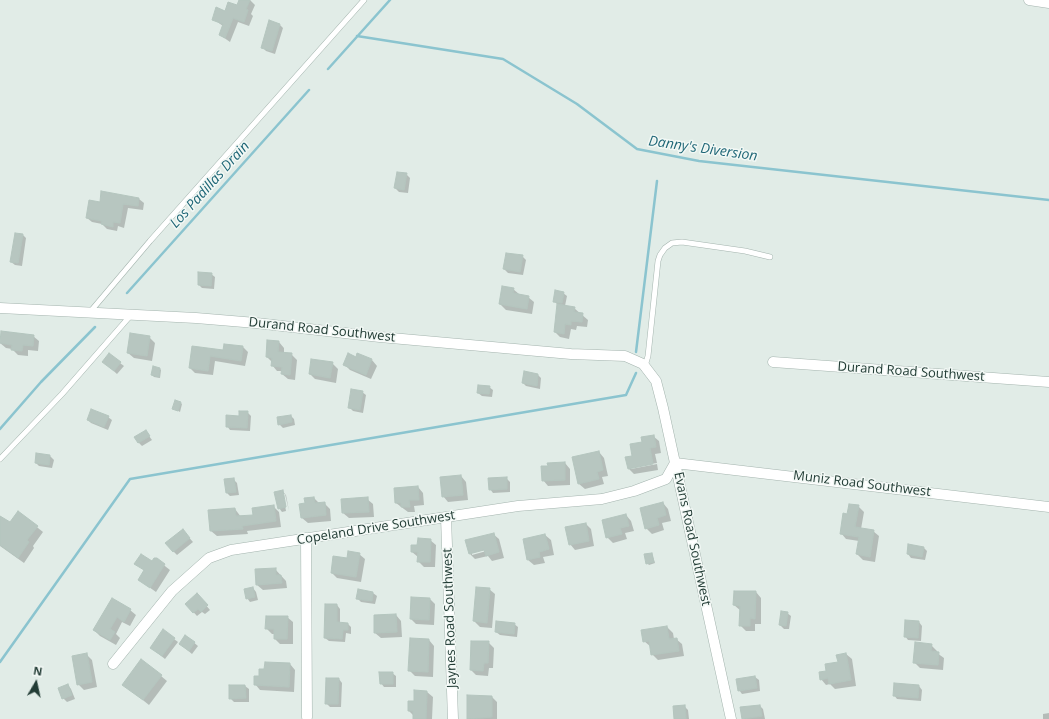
<!DOCTYPE html>
<html>
<head>
<meta charset="utf-8">
<style>
	body { margin:0 }
	#map { position:relative; width:1049px; height:719px; overflow:hidden; background:#e1ece7; font-family:"Open Sans",sans-serif }
	canvas { display:block }
	.north { position:absolute; left:16px; top:663px; width:40px; height:40px; -webkit-text-stroke:3px #f2f8f5; paint-order:stroke; rotate:9deg; font-size:11px; font-weight:700; line-height:16px; text-align:center; color:#223c35 }
	.north::after { content:''; display:block; margin:auto; width:14px; height:18px; background:#223c35; clip-path:polygon(50% 0,100% 100%,50% 72%,0 100%) }
</style>
</head>
<body>
<div id="map">
<canvas width="1049" height="719"></canvas>
<div class="north">N</div>
</div>
<script>
const c = document.querySelector('canvas').getContext('2d');
c.lineJoin = 'round';
function fillPath(path, color) { c.fillStyle = color; c.fill(path, 'evenodd'); }
const toPath = rows => new Path2D(rows.map(r => 'M' + r).join(''));
function strokePath(path, color, width, dash) { c.strokeStyle = color; c.lineWidth = width; c.lineCap = dash ? 'butt' : 'round'; c.setLineDash(dash || []); c.stroke(path); }
function label(font, color, halo, rows, align = 'center') {
  c.font = font + ' "Open Sans",sans-serif'; c.lineWidth = 3; c.setLineDash([]); c.textBaseline = 'middle'; c.strokeStyle = halo; c.fillStyle = color; for (const [text, x, y, turn = 0] of rows) {
    c.save(); c.translate(x, y); c.rotate((+turn || 0) * Math.PI / 180); c.textAlign = isNaN(turn) ? turn : align; if (halo) c.strokeText(text, 0, 0); c.fillText(text, 0, 0); c.restore();
  }
}
fillPath(toPath([
	[240,0,250,0,255,5,251,14,253,16,249,26,238,22,230,42,220,35,223,26,213,19,237,7],
	[280,25,283,28,275,54,266,51,262,47],
	[406,174,410,178,408,193,399,192,395,188],
	[102,192,139,199,144,203,143,210,128,208,124,228,118,226,117,231,107,229,102,224,92,222,87,218,100,204],
	[23,235,26,238,22,266,15,265,11,262],
	[522,256,526,260,523,275,508,273,504,269],
	[211,274,215,277,214,289,202,288,199,285],
	[513,289,519,294,528,297,534,302,532,314,506,310,500,304],
	[563,293,567,296,565,306,574,308,588,320,587,327,577,326,576,330,571,329,569,339,560,337,555,332,558,305,554,301],
	[33,336,39,341,38,351,28,350,28,356,18,355,12,349,6,348,0,343],
	[149,337,155,343,152,361,134,358,128,353],
	[268,341,279,342,284,348,284,353,291,354,297,360,295,380,288,379,282,374,282,371,277,371,272,365,272,362,267,357],
	[193,347,224,351,243,347,248,352,245,366,215,361,213,375,195,373,190,368],
	[358,354,372,360,377,366,371,379,350,370,344,364,356,358],
	[120,363,124,366,117,374,107,365],
	[332,363,338,369,336,383,315,379,310,374],
	[160,369,161,370,160,378,154,377,152,375],
	[538,375,541,378,540,389,526,386,523,383],
	[489,387,493,390,492,397,482,396,478,393],
	[362,392,366,395,363,413,353,411,349,407],
	[181,403,182,404,180,412,173,408],
	[247,412,251,416,250,431,230,430,227,426],
	[291,416,294,419,295,425,283,428,279,424],
	[108,417,112,420,108,430,91,423,88,420],
	[146,432,152,440,142,446,138,442],
	[653,436,659,441,661,453,655,454,657,463,631,467,631,469,657,464,658,470,634,474,629,469,633,456,643,443],
	[599,452,604,458,608,476,602,477,604,484,585,489,579,484],
	[37,454,50,456,54,460,52,468,39,466,36,463],
	[565,463,570,469,570,485,548,486,543,480,549,467],
	[461,476,466,482,468,500,448,502,443,496],
	[506,478,510,482,510,492,493,493,490,489],
	[233,479,237,483,239,495,230,496,227,493],
	[418,487,423,493,424,505,414,506,415,512,408,512,396,503],
	[282,491,286,495,289,511,285,494,283,494,286,511,282,512,279,508],
	[314,498,319,503,324,503,330,509,331,521,308,523,302,518,306,504],
	[367,499,373,504,374,517,349,518,343,513],
	[663,503,668,509,671,521,662,523,664,530,652,534,646,528],
	[273,506,279,512,281,527,247,531,248,534,217,536,211,531,235,509,241,517,254,516],
	[858,506,864,512,861,529,873,531,879,536,875,562,863,560,857,554,859,541,846,539,841,533,848,515],
	[18,512,43,532,33,546,34,548,24,563,0,546,0,517,10,524],
	[626,515,631,521,634,531,625,533,627,539,613,543,607,537],
	[586,524,591,529,594,546,575,550,570,544],
	[186,534,193,542,177,555,173,551],
	[493,534,499,539,504,558,492,561,488,556,475,559,470,554,466,541],
	[489,548,490,550,472,555,472,553],
	[545,535,551,540,554,555,543,557,545,563,534,565,528,560],
	[430,540,436,545,435,567,424,567,418,561,418,557,412,552],
	[923,547,927,551,925,560,911,558,908,554],
	[359,554,365,559,361,582,337,578,332,573,348,559],
	[652,554,655,563,649,565,647,563],
	[156,559,170,570,156,592,139,580,145,571,136,563,152,563],
	[275,569,286,581,287,588,263,590,257,585],
	[253,588,256,592,258,600,250,602,247,598],
	[489,589,495,594,492,628,480,627,474,621],
	[359,590,373,593,377,596,375,604,361,602,357,598],
	[756,592,761,598,761,624,755,624,755,631,746,631,740,625,741,611,734,605],
	[200,598,210,610,205,614,202,612,197,616,186,604],
	[112,599,130,610,136,615,130,626,122,622,116,634,120,638,116,645,100,636,94,630],
	[430,599,435,604,434,625,416,624,411,619],
	[337,605,340,609,340,623,348,624,351,627,351,634,346,633,345,642,329,641,325,638],
	[787,613,791,616,789,629,784,629,780,625],
	[396,615,401,621,402,637,381,638,375,633],
	[287,617,293,622,293,644,280,644,275,639,275,634,272,634,266,628],
	[919,622,922,626,921,641,908,640,905,636],
	[514,624,518,627,517,637,500,635,496,632],
	[667,627,673,633,674,639,676,639,682,644,684,656,658,660,652,654,651,647,644,641],
	[186,636,198,646,192,654,180,644],
	[174,639,178,642,165,659,155,651],
	[429,640,434,646,433,677,415,676,409,670],
	[488,642,494,648,493,668,489,668,488,676,476,675,471,670],
	[931,645,937,651,937,653,944,658,943,670,920,668,914,662],
	[86,654,92,660,97,687,84,690,78,684],
	[846,654,852,659,856,686,835,689,830,684,826,685,821,679],
	[290,664,295,670,294,692,260,690,255,684,265,670],
	[392,673,396,676,396,687,384,687,381,683],
	[161,676,167,681,149,705,124,685],
	[755,677,759,680,760,691,742,694,739,690],
	[339,679,342,683,341,707,330,707,326,703],
	[68,685,71,689,75,699,67,702,63,698],
	[245,686,249,689,249,702,234,702,230,698],
	[919,686,922,690,921,701,897,699,894,695],
	[415,691,427,692,433,697,432,719,414,719,414,716,409,711,415,702],
	[468,696,492,697,497,702,497,719,468,719],
	[684,706,688,710,689,719,675,719],
	[760,706,763,709,765,719,743,719],
	[1049,713,1049,719,1043,719,1043,714]
]), '#0003');
strokePath(toPath([
	[357,36,503,59,577,104,637,149,699,161,1049,200],
	[328,69,390,0],
	[127,293,309,90],
	[636,352,657,181],
	[0,429,41,382,95,327],
	[0,662,130,479,626,395,636,373]
]), '#8bc4cf', 2.5);
const building = toPath([
	[239,0,250,0,246,9,248,10,244,22,233,18,225,38,219,35,223,24,212,20,216,7,225,11,228,2,237,5,239,0],
	[269,20,280,24,272,51,261,48,269,20],
	[397,172,407,173,404,190,394,188,397,172],
	[101,191,139,198,138,206,123,204,120,223,113,222,113,227,101,224,102,221,86,218,89,200,100,202,101,191],
	[15,233,23,234,18,263,10,262,15,233],
	[506,253,523,255,520,272,503,269,506,253],
	[198,272,212,273,211,286,198,285,198,272],
	[502,286,514,288,513,293,529,296,527,309,499,304,502,286],
	[555,290,564,292,562,303,553,302,555,290],
	[557,304,575,307,574,312,583,313,582,322,571,321,571,325,565,324,564,334,554,332,557,304],
	[1,331,34,335,33,346,23,345,22,351,11,350,12,345,0,343,1,331],
	[130,333,150,336,147,356,127,353,130,333],
	[267,340,279,341,278,352,292,353,290,375,281,374,282,367,271,366,272,358,266,357,267,340],
	[224,344,243,346,241,361,210,356,208,371,189,368,192,346,223,350,224,344],
	[109,353,121,362,114,371,102,362,109,353],
	[348,353,356,357,357,353,372,359,366,375,343,365,348,353],
	[311,359,333,362,330,378,309,374,311,359],
	[153,366,160,368,159,377,151,375,153,366],
	[524,371,538,374,537,386,522,383,524,371],
	[478,385,490,386,489,394,477,393,478,385],
	[351,389,363,391,360,410,348,408,351,389],
	[175,400,181,402,178,411,172,409,175,400],
	[91,409,109,416,104,427,87,420,91,409],
	[239,411,248,411,247,428,226,427,226,415,239,416,239,411],
	[291,415,292,422,278,425,277,417,291,415],
	[146,430,150,436,138,443,134,437,146,430],
	[654,435,656,447,650,448,653,464,628,469,625,457,632,456,630,444,642,442,641,437,654,435],
	[599,451,603,470,597,472,599,479,578,484,572,457,599,451],
	[36,453,50,455,49,465,35,463,36,453],
	[565,462,565,480,542,481,541,466,548,466,547,463,565,462],
	[461,475,463,495,442,497,440,477,461,475],
	[507,477,507,489,489,490,488,478,507,477],
	[234,478,236,492,226,493,224,479,234,478],
	[418,486,419,500,409,500,410,507,401,507,401,503,395,503,394,488,418,486],
	[283,490,286,507,278,509,274,492,283,490],
	[314,497,315,503,325,502,326,515,301,518,299,504,305,503,304,498,314,497],
	[368,497,369,512,342,513,341,499,368,497],
	[663,502,666,515,657,518,659,525,645,529,640,508,663,502],
	[849,504,859,505,855,527,874,530,870,557,856,554,859,537,840,534,843,513,847,514,849,504],
	[274,505,276,521,242,526,243,529,210,531,208,510,235,508,236,516,253,515,252,508,274,505],
	[18,511,38,526,27,540,29,542,18,558,0,545,0,516,10,522,18,511],
	[626,514,629,526,620,528,622,534,606,538,602,520,626,514],
	[586,523,589,541,569,545,565,527,586,523],
	[183,529,190,538,173,552,165,543,183,529],
	[494,533,499,552,486,556,484,550,469,554,465,540,494,533],
	[545,534,549,549,539,552,540,557,527,560,523,539,545,534],
	[418,538,431,539,430,562,417,562,418,552,411,552,411,545,417,545,418,538],
	[908,544,924,547,922,557,907,554,908,544],
	[348,551,360,553,356,577,331,573,333,556,347,558,348,551],
	[652,553,654,562,646,564,644,554,652,553],
	[141,554,152,561,154,558,157,558,165,564,150,588,138,580,144,570,134,564,141,554],
	[276,568,276,575,281,575,282,583,256,585,255,569,276,568],
	[253,587,255,597,246,599,244,589,253,587],
	[476,587,490,588,487,623,473,621,476,587],
	[358,589,373,592,372,601,356,599,358,589],
	[734,591,756,591,755,619,750,618,750,626,739,626,740,606,733,605,734,591],
	[197,593,208,605,201,612,198,609,193,613,185,604,197,593],
	[411,597,430,598,429,620,410,619,411,597],
	[112,598,131,609,124,622,117,617,110,629,115,632,110,640,93,630,112,598],
	[325,604,337,604,337,622,348,623,348,630,343,630,342,639,324,638,325,604],
	[781,611,788,612,786,626,779,625,781,611],
	[396,614,397,632,374,633,374,615,396,614],
	[266,616,288,616,287,639,274,639,274,629,265,629,266,616],
	[905,620,919,621,918,638,904,637,905,620],
	[496,621,515,623,514,634,495,632,496,621],
	[667,626,669,639,677,638,679,651,651,655,649,641,643,642,641,630,667,626],
	[163,629,175,638,162,656,150,648,163,629],
	[185,635,195,642,189,651,179,644,185,635],
	[410,638,429,639,428,672,408,671,410,638],
	[471,641,489,641,488,663,484,663,483,671,470,670,471,641],
	[915,642,932,644,931,651,939,652,938,665,913,663,915,642],
	[87,653,92,682,77,685,72,656,87,653],
	[846,653,851,680,829,684,828,678,820,680,819,672,826,671,825,664,838,662,836,655,846,653],
	[141,659,162,675,143,700,122,685,141,659],
	[265,662,290,663,289,687,254,685,254,676,259,676,259,669,264,669,265,662],
	[379,672,393,672,393,684,380,684,379,672],
	[755,676,757,688,738,691,736,679,755,676],
	[326,678,339,678,338,704,325,704,326,678],
	[894,683,919,685,918,698,893,696,894,683],
	[68,684,72,695,62,699,58,688,68,684],
	[229,685,245,685,246,698,229,699,229,685],
	[414,690,427,691,426,719,413,719,413,711,408,711,408,701,414,701,414,690],
	[467,695,492,696,492,717,467,719,467,695],
	[685,705,686,719,674,719,673,706,685,705],
	[760,705,762,716,742,719,740,707,760,705]
]);
fillPath(building, '#b7c6c0');
strokePath(building, '#b4c5be', 1);
const service = toPath([
	[90,312,150,241,364,0],
	[645,366,648,356,658,261,660,255,665,248,672,243,682,242,745,251,770,257],
	[0,459,62,394,131,315]
]);
const minor = toPath([
	[1029,0,1049,3],
	[0,308,196,318,256,323,380,337,571,354,625,356,643,364,656,381,663,408,731,719],
	[773,362,1049,382],
	[446,517,453,719],
	[306,538,307,717],
	[113,664,172,591,209,558,231,550,518,506,602,499,634,491,666,479,675,463,1049,507]
]);
strokePath(service, '#a4b4ae', 6);
strokePath(minor, '#a4b4ae', 11);
strokePath(service, '#fff', 5);
strokePath(minor, '#fff', 10);
label('13px', '#223c35', '#f2f8f5', [
	["Durand Road Southwest",322,330,6],
	["Durand Road Southwest",911,372,4],
	["Muniz Road Southwest",862,484,7],
	["Copeland Drive Southwest",376,528,-9],
	["Evans Road Southwest",692,539,78],
	["Jaynes Road Southwest",450,618,-92]
]);
label('italic 14px', '#1e6676', '#f2f8f5', [
	["Danny's Diversion",703,149,8],
	["Los Padillas Drain",210,185,-48]
]);
</script>
</body>
</html>
